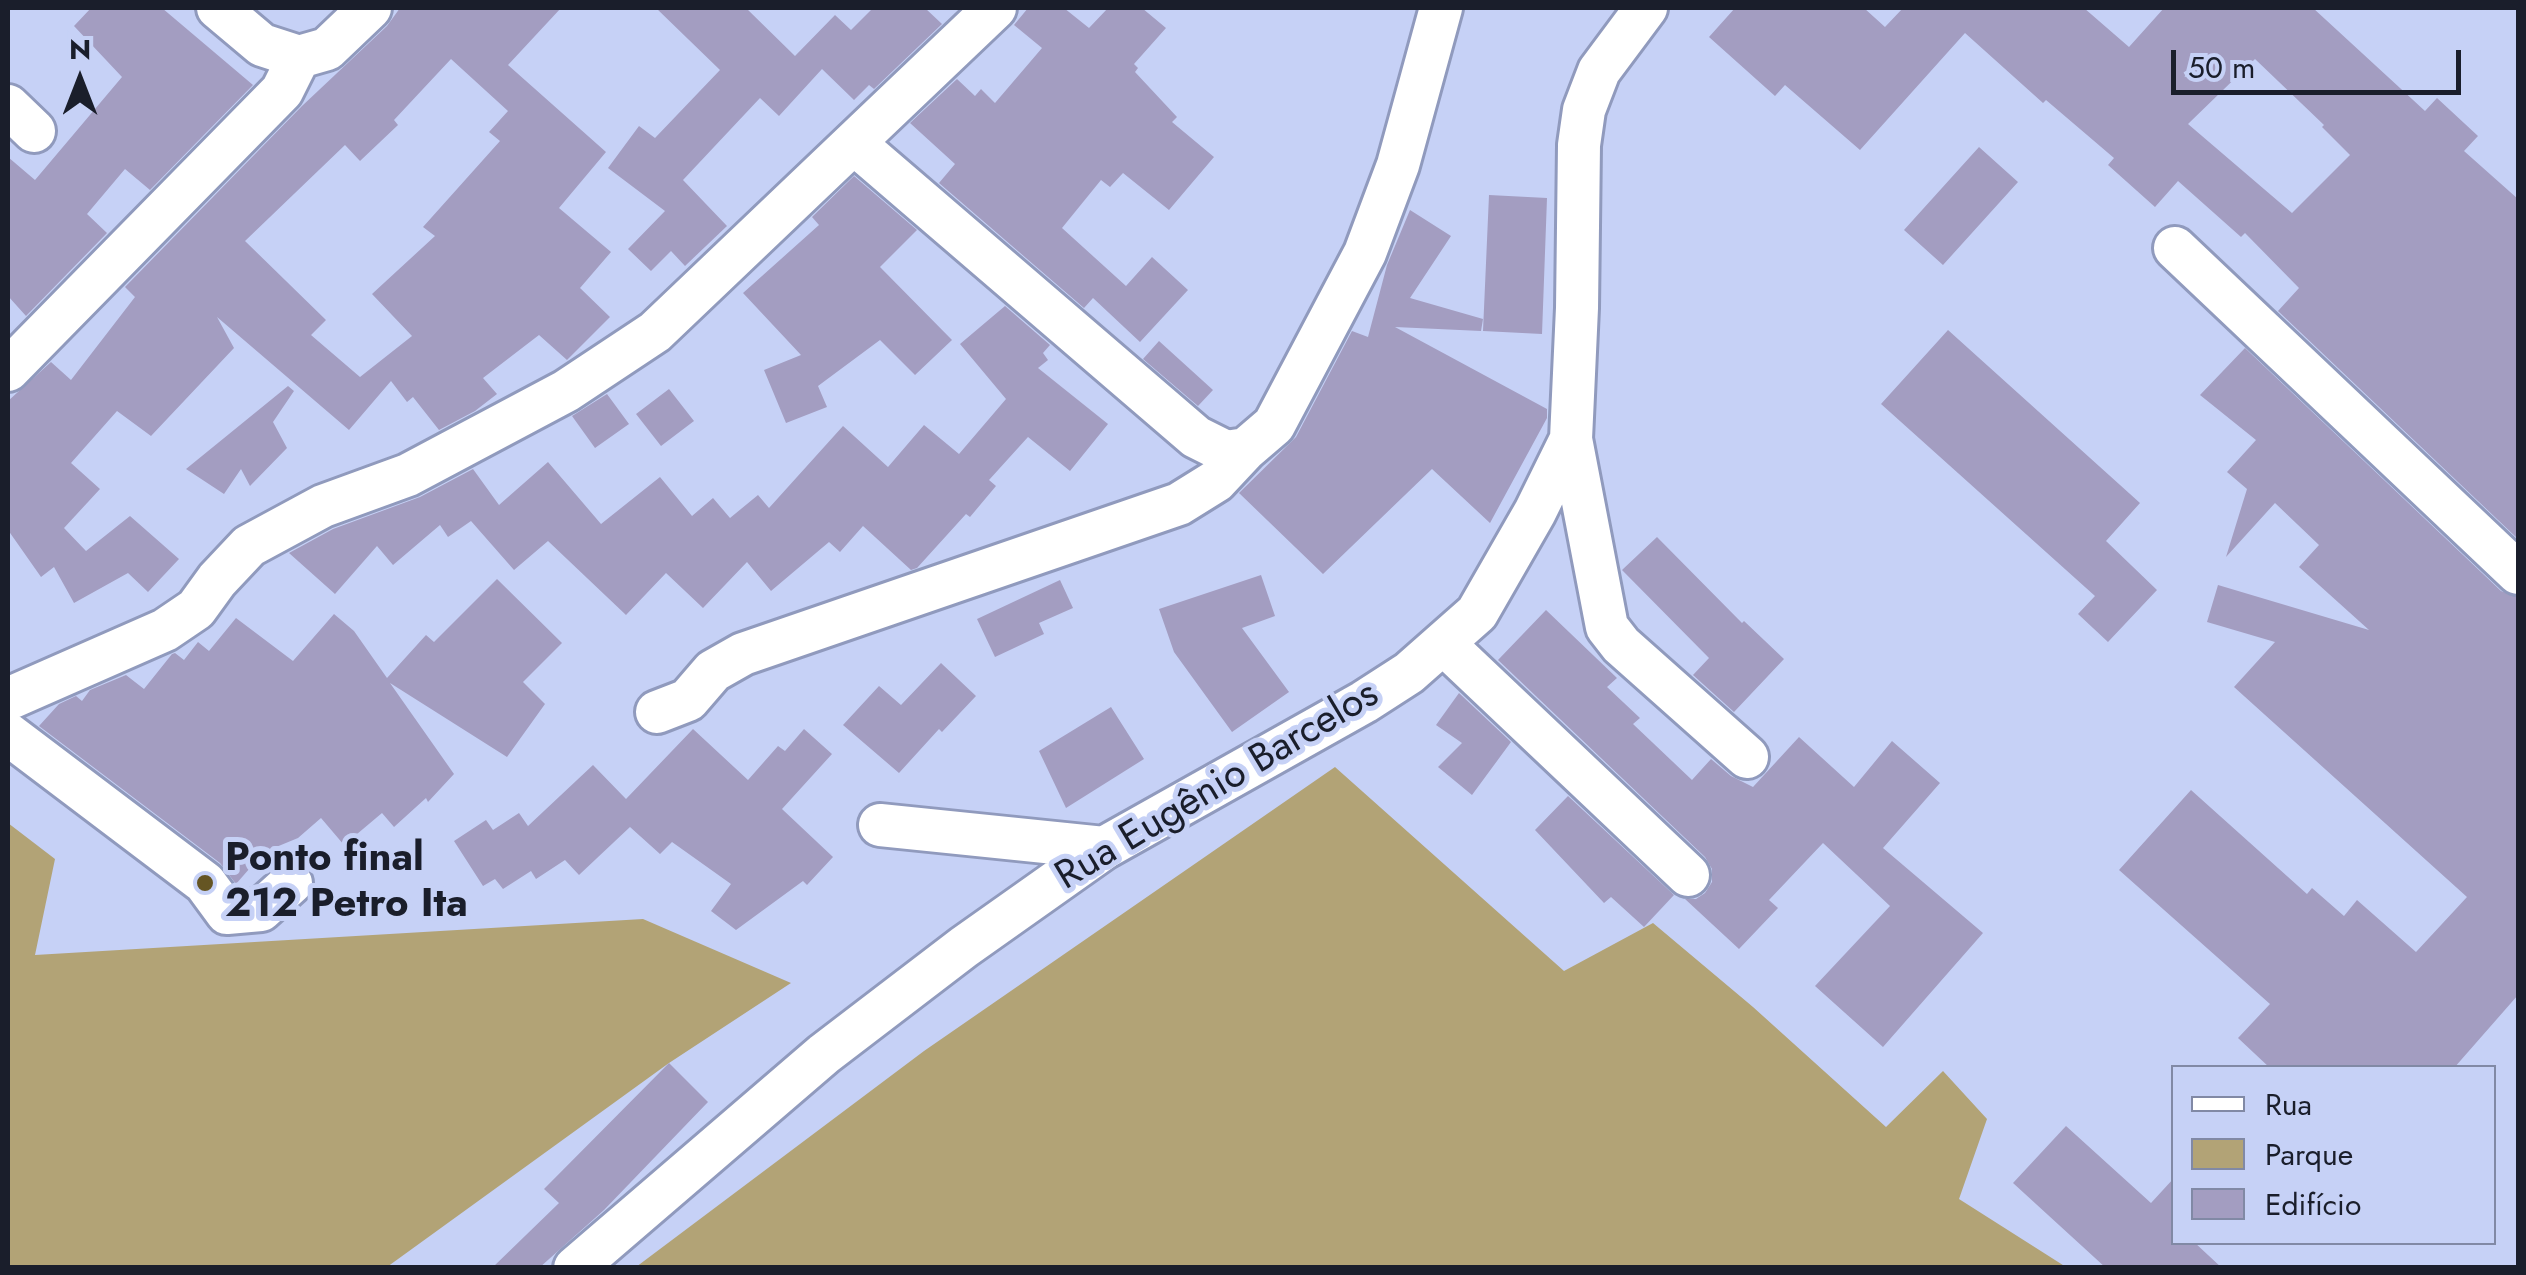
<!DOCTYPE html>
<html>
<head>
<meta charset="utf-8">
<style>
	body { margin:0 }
	#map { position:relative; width:2526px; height:1275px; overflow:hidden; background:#c6d1f6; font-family:Jost,sans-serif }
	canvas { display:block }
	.frame { position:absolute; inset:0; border:10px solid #1a1e2b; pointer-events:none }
	.legend { position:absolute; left:2171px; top:1065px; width:325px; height:180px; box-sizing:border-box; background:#c6d1f6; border:2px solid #8189a5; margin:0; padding:12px 18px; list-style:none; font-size:30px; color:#1a1e2b }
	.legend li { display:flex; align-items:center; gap:20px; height:50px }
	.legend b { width:50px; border:2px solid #8189a5 }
	.north { position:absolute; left:30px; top:30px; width:100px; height:100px; -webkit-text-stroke:8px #c6d1f6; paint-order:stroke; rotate:0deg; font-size:28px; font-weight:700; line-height:40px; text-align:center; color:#1a1e2b }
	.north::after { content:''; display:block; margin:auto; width:35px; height:45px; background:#1a1e2b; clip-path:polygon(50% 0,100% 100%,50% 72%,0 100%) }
	.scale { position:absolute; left:2171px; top:50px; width:290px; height:45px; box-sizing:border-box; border:5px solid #1a1e2b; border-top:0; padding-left:12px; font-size:30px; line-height:35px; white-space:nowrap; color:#1a1e2b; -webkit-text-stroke:8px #c6d1f6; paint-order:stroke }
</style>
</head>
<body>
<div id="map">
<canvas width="2526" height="1275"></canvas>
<div class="frame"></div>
<ul class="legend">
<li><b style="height:12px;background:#fff"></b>Rua</li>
<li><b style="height:28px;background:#b2a376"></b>Parque</li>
<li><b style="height:28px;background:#a39dc1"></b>Edifício</li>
</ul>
<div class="north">N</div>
<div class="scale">50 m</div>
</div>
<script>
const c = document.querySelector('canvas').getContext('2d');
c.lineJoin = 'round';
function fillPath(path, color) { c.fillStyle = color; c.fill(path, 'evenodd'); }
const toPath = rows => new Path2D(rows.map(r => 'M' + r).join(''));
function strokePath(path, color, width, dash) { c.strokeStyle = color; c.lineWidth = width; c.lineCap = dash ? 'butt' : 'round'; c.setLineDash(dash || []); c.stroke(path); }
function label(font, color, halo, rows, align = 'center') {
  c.font = font + ' Jost,sans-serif'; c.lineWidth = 10; c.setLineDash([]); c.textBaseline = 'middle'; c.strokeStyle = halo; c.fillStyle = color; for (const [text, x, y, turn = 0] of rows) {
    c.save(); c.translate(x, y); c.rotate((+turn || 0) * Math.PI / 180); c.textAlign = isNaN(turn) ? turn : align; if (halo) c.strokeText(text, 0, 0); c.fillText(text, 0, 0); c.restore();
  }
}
fillPath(toPath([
	[1335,767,1564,971,1653,923,1753,1007,1886,1127,1943,1071,1987,1119,1959,1199,2066,1267,636,1267,924,1051],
	[8,823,55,859,35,955,643,919,791,983,669,1063,387,1267,8,1267]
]), '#b2a376');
fillPath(toPath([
	[91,8,162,8,253,85,150,190,125,169,87,214,107,233,26,316,8,296,8,157,35,180,122,77,74,26],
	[400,8,561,8,508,65,606,152,559,208,611,252,580,288,610,317,567,360,539,335,483,378,497,394,475,411,439,430,413,397,407,402,391,381,349,430,217,317,234,348,151,436,117,411,71,463,100,489,64,528,86,551,130,516,179,559,148,592,128,573,74,603,54,567,41,577,8,530,8,401,51,362,71,380,135,297,125,287,302,106,387,26],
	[451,59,508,111,489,132,500,141,423,227,435,236,372,294,412,336,360,377,311,335,326,320,245,241,345,145,360,161,398,125,394,120],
	[656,8,746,8,795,56,835,15,851,30,873,8,925,8,942,24,874,89,869,85,854,100,822,69,779,116,760,98,683,180,727,226,685,266,671,251,651,271,628,249,665,211,608,168,639,126,655,138,720,70],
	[1028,8,1064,8,1089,28,1108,8,1142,8,1166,28,1134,64,1138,68,1135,72,1177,117,1172,122,1214,157,1169,210,1123,173,1110,187,1101,180,1062,228,1126,286,1152,257,1188,290,1140,342,1093,298,1084,308,939,183,955,164,910,123,957,79,975,96,981,89,995,103,1042,48,1014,25],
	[1735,8,1864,8,1885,27,1903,8,2084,8,2129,47,2164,8,2313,8,2425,111,2437,98,2478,136,2464,151,2518,199,2518,539,2278,311,2299,288,2245,233,2241,237,2178,181,2155,207,2108,165,2114,158,2046,100,2043,103,1965,33,1860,150,1785,85,1775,96,1709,37],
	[2255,59,2324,125,2322,127,2350,155,2292,213,2188,124],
	[1979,147,2018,182,1943,265,1904,230],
	[854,176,917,230,880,267,952,340,915,375,880,340,818,386,827,407,786,423,764,370,801,355,743,293,819,225,812,217],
	[1489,195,1547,198,1542,334,1483,331],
	[1410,210,1451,236,1410,298,1483,319,1481,331,1395,327,1547,409,1547,418,1490,523,1432,469,1323,574,1239,493,1296,437,1352,331,1368,337,1387,265],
	[1005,306,1050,345,1043,353,1048,360,1038,368,1108,424,1070,471,1028,437,989,480,996,486,970,517,966,514,917,568,911,570,863,526,840,552,829,542,771,591,747,562,703,608,666,573,626,615,548,541,514,570,471,521,448,537,440,525,393,565,377,546,335,594,289,553,333,529,420,497,473,469,499,505,548,462,601,524,660,477,692,516,713,498,730,518,758,495,769,508,843,426,888,467,924,425,959,454,1006,399,960,344],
	[1948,330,2140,503,2106,541,2157,590,2108,642,2078,614,2095,596,1881,404],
	[1159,341,1213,390,1198,406,1143,359],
	[2245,348,2501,591,2518,597,2518,995,2454,1068,2270,1068,2238,1038,2270,1004,2119,870,2191,790,2307,894,2312,888,2344,916,2357,900,2416,952,2467,897,2234,687,2275,642,2207,622,2218,585,2369,630,2299,567,2319,545,2275,503,2226,557,2247,489,2227,472,2256,440,2200,395],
	[288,386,294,391,273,422,287,448,250,486,241,469,224,494,186,469],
	[669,389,694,421,661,446,636,414],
	[607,394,629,424,595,448,572,416],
	[1657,537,1742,623,1744,621,1784,659,1734,712,1693,675,1709,658,1622,570],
	[1261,575,1275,616,1242,628,1289,692,1232,732,1174,652,1159,609],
	[497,579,562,643,523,682,545,704,507,757,390,683,454,774,428,802,426,798,394,827,382,813,344,845,321,818,298,838,264,852,236,884,220,863,39,726,59,704,76,696,82,701,90,690,126,675,144,689,172,654,175,653,184,660,198,642,209,651,236,618,293,661,334,614,354,631,387,678,426,635,434,642],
	[1060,580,1073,608,1039,623,1044,634,995,657,977,619],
	[1546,610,1617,678,1607,687,1640,718,1633,724,1692,780,1711,759,1731,776,1753,787,1799,737,1854,787,1892,741,1940,783,1883,848,1983,933,1883,1047,1815,986,1890,906,1823,843,1769,900,1778,908,1739,949,1685,899,1696,899,1705,893,1712,882,1712,869,1705,857,1498,660],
	[941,663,976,696,942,732,939,729,899,773,843,725,879,686,901,705],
	[1459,693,1511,742,1472,795,1438,767,1462,743,1436,725],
	[1111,707,1144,759,1066,808,1039,751],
	[693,729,748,780,778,746,785,751,804,729,832,754,782,809,833,857,807,885,803,881,736,930,711,911,731,884,672,842,660,854,630,827,579,875,565,860,536,879,531,871,503,889,495,879,483,886,454,841,486,820,493,830,519,813,528,826,593,765,626,799],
	[1568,796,1674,895,1644,927,1611,897,1604,903,1535,830],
	[669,1063,708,1102,604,1210,539,1268,492,1268,559,1203,544,1189],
	[2066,1126,2151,1203,2174,1178,2174,1242,2194,1242,2222,1268,2106,1268,2013,1183]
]), '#a39dc1');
const minor = toPath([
	[218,8,262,45,299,57],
	[8,106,34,131],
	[855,144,1196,437,1226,452,1246,449,1274,425,1365,253,1398,165,1441,8],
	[2175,248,2518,573],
	[8,370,282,91,299,57,327,49,370,8],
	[1571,439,1607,627,1621,645,1747,757],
	[1444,644,1688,875],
	[8,699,165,630,196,609,217,580,249,546,323,506,408,475,566,391,655,332,995,8],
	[657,712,688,700,713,671,743,654,1179,504,1216,481,1246,449],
	[8,734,205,883,227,913,261,910,291,883],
	[880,825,1104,848],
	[575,1268,824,1054,964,947,1104,848,1364,702,1409,673,1477,613,1535,512,1571,439,1577,308,1579,145,1584,110,1599,71,1646,8]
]);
strokePath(minor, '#909abd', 48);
strokePath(minor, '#fff', 42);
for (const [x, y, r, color] of [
	[205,883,10,"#655523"]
]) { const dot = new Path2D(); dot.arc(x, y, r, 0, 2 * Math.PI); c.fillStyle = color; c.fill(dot); strokePath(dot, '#c6d1f6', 4); }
label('40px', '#1a1e2b', '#c6d1f6', [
	["Rua Eugênio Barcelos",1218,787,-31]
]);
label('bold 40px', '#1a1e2b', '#c6d1f6', [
	["Ponto final",225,860],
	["212 Petro Ita",225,906]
], 'left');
</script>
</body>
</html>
